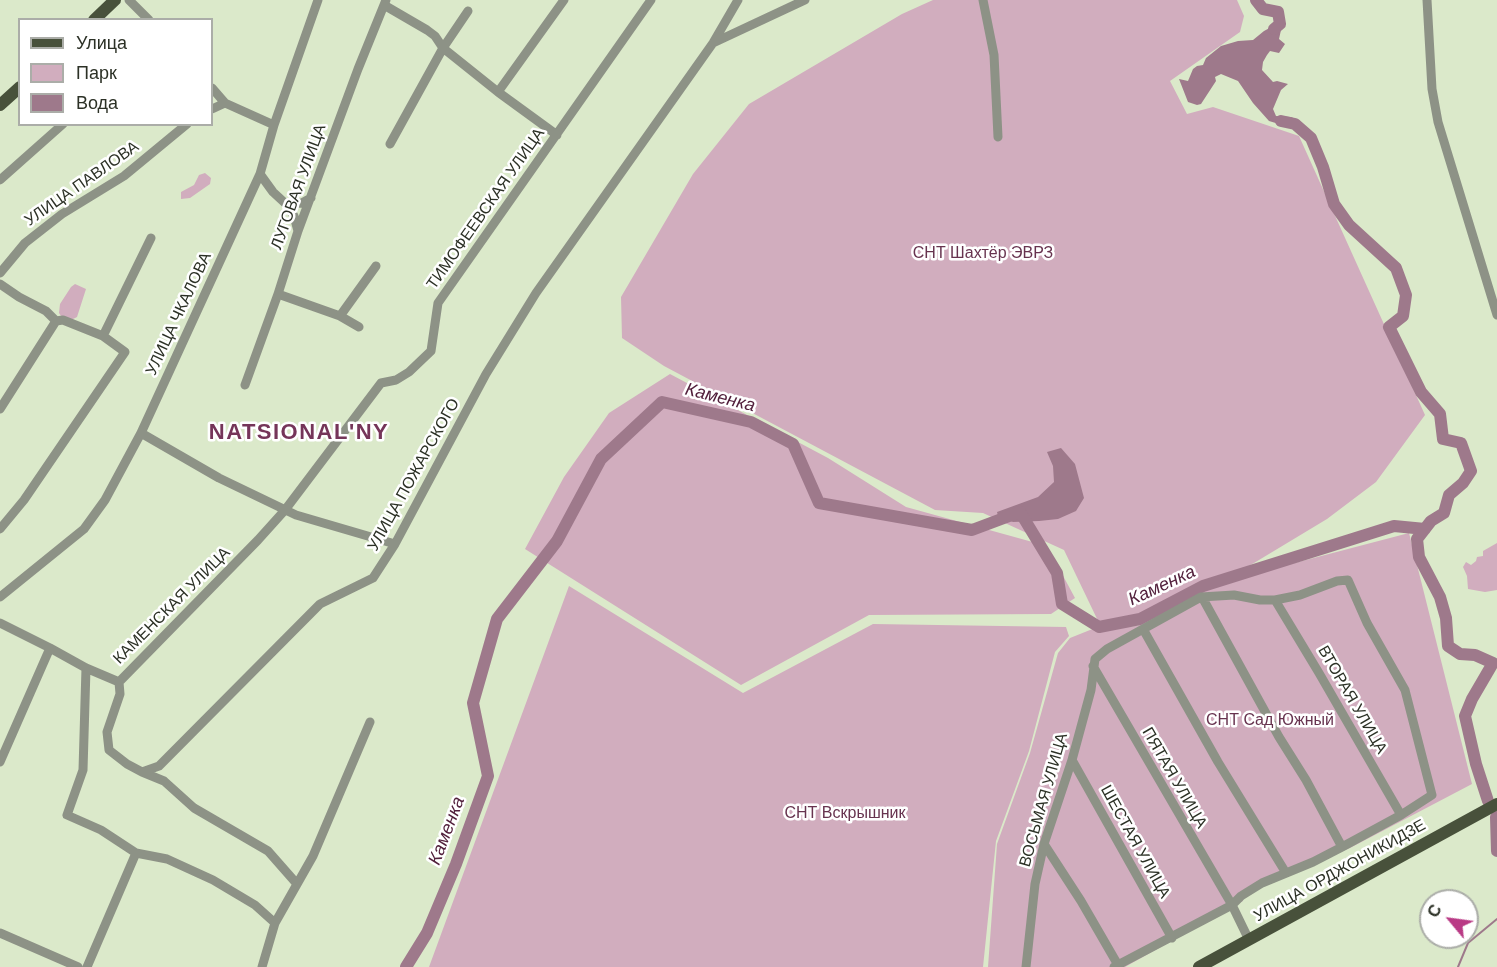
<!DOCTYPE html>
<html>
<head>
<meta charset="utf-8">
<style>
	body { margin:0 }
	#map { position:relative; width:1497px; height:967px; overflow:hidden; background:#dbe9ca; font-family:Arial,sans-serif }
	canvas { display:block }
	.legend { position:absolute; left:18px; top:18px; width:195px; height:108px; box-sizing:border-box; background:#fff; border:2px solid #abada8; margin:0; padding:8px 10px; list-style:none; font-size:18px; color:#2c3126 }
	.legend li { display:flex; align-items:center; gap:12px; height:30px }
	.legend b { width:30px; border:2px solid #abada8 }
	.north { position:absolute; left:1419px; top:889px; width:60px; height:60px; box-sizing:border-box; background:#fff; border:2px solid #abada8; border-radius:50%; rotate:299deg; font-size:16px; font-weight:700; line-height:24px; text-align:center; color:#2c3126 }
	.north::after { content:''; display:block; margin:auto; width:21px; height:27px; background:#b93a85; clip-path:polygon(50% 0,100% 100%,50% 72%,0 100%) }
</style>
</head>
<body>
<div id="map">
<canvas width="1497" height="967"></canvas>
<ul class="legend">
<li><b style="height:8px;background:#48513b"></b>Улица</li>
<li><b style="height:16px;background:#d1adbe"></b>Парк</li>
<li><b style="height:16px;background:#9e798b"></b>Вода</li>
</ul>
<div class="north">С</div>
</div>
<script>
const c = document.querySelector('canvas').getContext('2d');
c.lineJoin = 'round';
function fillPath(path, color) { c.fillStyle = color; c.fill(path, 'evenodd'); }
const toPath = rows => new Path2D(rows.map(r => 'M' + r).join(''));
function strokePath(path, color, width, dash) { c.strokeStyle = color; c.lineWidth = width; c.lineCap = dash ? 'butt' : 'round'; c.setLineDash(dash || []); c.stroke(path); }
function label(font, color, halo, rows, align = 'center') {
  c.font = font + ' Arial,sans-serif'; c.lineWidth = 5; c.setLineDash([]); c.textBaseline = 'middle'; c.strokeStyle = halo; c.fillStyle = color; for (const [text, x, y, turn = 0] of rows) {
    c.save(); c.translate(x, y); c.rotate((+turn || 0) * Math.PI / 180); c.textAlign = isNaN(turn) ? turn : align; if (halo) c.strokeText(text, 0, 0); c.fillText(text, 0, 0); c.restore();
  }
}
fillPath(toPath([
	[933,0,1237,0,1244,16,1240,32,1170,81,1187,114,1213,107,1299,136,1425,415,1376,482,1327,519,1254,563,1137,625,1100,625,1064,550,983,513,935,510,664,366,622,338,621,297,693,174,749,104,902,14],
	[205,173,211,178,210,184,190,198,181,199,181,192,194,185,199,175],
	[75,284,86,289,77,317,71,320,61,316,59,313,60,304,71,287],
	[670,374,828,458,906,507,1047,546,1075,598,1051,614,869,615,741,685,525,549,564,477,609,413],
	[1409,533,1472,784,1350,848,1284,876,1242,897,1243,901,1125,967,988,967,997,844,1030,753,1058,653,1070,638,1095,628,1137,626,1222,582],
	[1497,543,1497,590,1485,592,1468,589,1467,576,1463,567,1466,562,1471,565,1476,561,1477,557,1483,556,1483,551],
	[569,586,743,693,873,624,1066,627,1069,636,1055,652,1029,751,996,841,983,967,429,967]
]), '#d1adbe');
fillPath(toPath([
	[1281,15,1283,21,1279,39,1285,44,1279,53,1270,51,1267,55,1263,62,1262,70,1273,82,1277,81,1288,84,1281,90,1273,109,1276,116,1291,117,1300,121,1294,127,1289,127,1269,121,1253,103,1238,81,1221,74,1215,77,1216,81,1201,104,1197,105,1188,102,1179,79,1188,81,1193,69,1197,66,1203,65,1206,58,1221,46,1238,41,1253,40,1264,31,1277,24,1276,17],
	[1061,448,1075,464,1084,498,1076,511,1058,519,1039,521,1013,522,998,516,997,512,1038,497,1054,482,1053,466,1047,452]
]), '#9e798b');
strokePath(toPath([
	[1458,967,1468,943,1497,919]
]), '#9e798b', 2);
strokePath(toPath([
	[1256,0,1263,9,1278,12,1280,24,1274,29],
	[1281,121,1295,124,1311,138,1323,167,1334,204,1349,225,1396,268,1406,295,1403,316,1389,327,1421,392,1440,414,1443,439,1461,443,1471,471,1463,483,1449,495,1444,513,1431,521,1417,539,1419,557,1440,597,1446,618,1448,646,1460,654,1475,655,1493,663,1472,699,1465,716,1476,764,1488,801],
	[1496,817,1497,851],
	[406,967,427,933,456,864,488,776,473,703,497,619,557,541,601,459,662,402,751,422,793,444,819,503,972,530,1020,512,1057,573,1062,604,1099,627,1140,619,1203,586,1394,526,1425,529]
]), '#9e798b', 12);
strokePath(toPath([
	[129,0,149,20],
	[983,0,994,55,998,137],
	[1427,0,1432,89,1438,122,1497,315],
	[384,5,427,30,435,36,443,48,498,92,557,135],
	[713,43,805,0],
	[212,88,225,103,274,125],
	[498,92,564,0],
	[212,109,225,103],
	[390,144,443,48,468,11],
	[260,174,273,192,286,204,294,216,298,231],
	[0,180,63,124],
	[286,204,302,203,311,198],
	[0,273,25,243,62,214,124,176,187,124],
	[0,284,19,297,46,311,56,321,63,320,103,336,125,352,24,500,0,529],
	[278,294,340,316,376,266],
	[340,316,359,327],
	[103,336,151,238],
	[245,385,278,294,298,231,358,69,386,0],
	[0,409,56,321],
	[141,433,219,478,296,515,395,544],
	[0,597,84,529,105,500,141,433,260,174,274,125,318,0],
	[1202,597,1279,737,1306,780,1342,847],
	[1275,600,1319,673,1401,815],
	[0,623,50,648],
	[1143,629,1218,762,1286,873],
	[1093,666,1232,905,1249,940],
	[86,668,83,770,67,815,101,830,136,853,167,859,213,880,255,905,275,923],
	[119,682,120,694,107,732,109,750,127,764,142,772,159,766,320,604,373,578,395,544,486,374,536,293,713,43,738,0],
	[1072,760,1172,938],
	[0,762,50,648,86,668,119,682,258,540,285,510,381,383,396,380,409,372,431,351,438,303,651,0],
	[142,772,164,781,194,808,268,851,297,884],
	[1044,844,1081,901,1118,965],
	[0,933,78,967],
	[87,967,136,853],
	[262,967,275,923,313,856,370,722],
	[1026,967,1035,884,1044,844,1072,760,1091,690,1095,659,1107,649,1201,597,1234,595,1260,600,1275,600,1300,595,1337,581,1348,580,1367,623,1405,690,1432,795,1401,815,1342,847,1313,862,1262,883,1241,896,1232,905,1114,967]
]), '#8d9286', 9);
strokePath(toPath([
	[94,20,115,0],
	[0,105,20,87],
	[1199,967,1497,804]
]), '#48513b', 12);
label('16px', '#2c3126', '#fff', [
	["УЛИЦА ПАВЛОВА",82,184,-35],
	["ЛУГОВАЯ УЛИЦА",299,187,-70],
	["ТИМОФЕЕВСКАЯ УЛИЦА",486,209,-55],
	["УЛИЦА ЧКАЛОВА",179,314,-65],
	["УЛИЦА ПОЖАРСКОГО",414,475,-61],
	["КАМЕНСКАЯ УЛИЦА",172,606,-45],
	["ВТОРАЯ УЛИЦА",1352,700,60],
	["ПЯТАЯ УЛИЦА",1174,778,60],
	["ВОСЬМАЯ УЛИЦА",1044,800,-74],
	["ШЕСТАЯ УЛИЦА",1135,842,61],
	["УЛИЦА ОРДЖОНИКИДЗЕ",1340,871,-29]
]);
label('16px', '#67334f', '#fff', [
	["СНТ Шахтёр ЭВРЗ",983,254],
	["СНТ Сад Южный",1270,721],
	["СНТ Вскрышник",845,814]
]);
label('italic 18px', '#52203c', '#fff', [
	["Каменка",720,398,14],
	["Каменка",1162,586,-25],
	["Каменка",447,831,-69]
]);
c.letterSpacing = '1.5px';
label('bold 22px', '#753559', '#fff', [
	["NATSIONAL'NY",299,433]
]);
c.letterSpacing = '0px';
</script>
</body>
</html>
